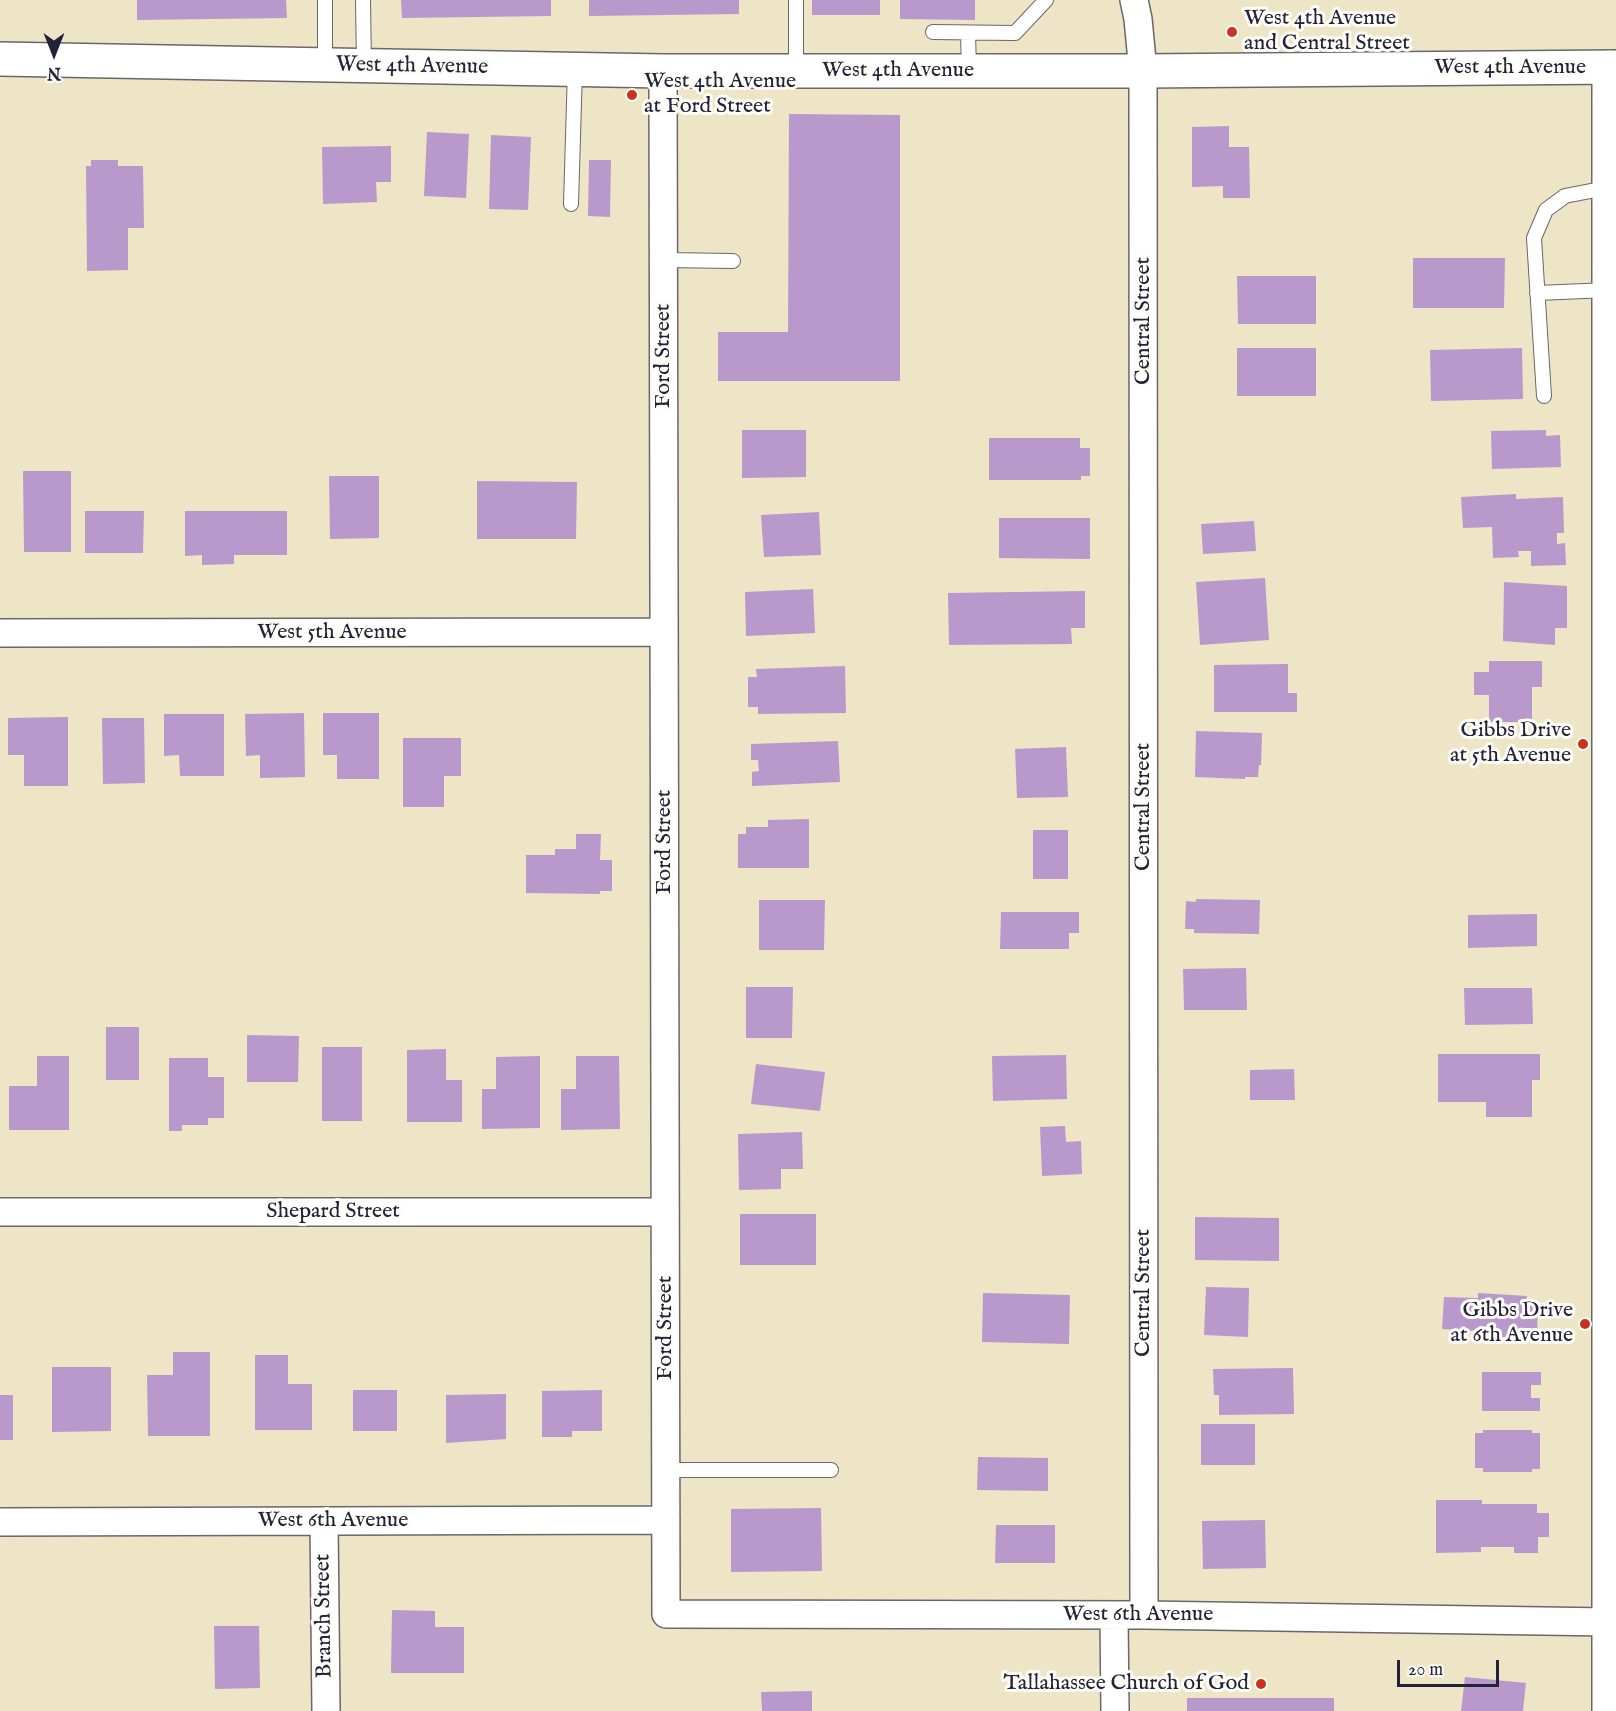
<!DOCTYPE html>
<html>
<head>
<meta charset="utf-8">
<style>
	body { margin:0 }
	#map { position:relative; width:1616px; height:1711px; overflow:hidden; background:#eee4c6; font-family:"IM FELL English",serif }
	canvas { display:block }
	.north { position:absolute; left:24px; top:24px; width:60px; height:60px; -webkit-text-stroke:4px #fdfcf7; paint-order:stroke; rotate:180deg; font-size:16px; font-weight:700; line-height:24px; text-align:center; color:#22223b }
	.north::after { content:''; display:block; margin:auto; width:21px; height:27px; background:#22223b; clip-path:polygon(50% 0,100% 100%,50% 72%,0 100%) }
	.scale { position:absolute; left:1397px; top:1660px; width:102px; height:27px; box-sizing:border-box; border:3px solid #22223b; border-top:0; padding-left:8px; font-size:18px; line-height:21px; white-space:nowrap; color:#22223b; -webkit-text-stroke:4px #fdfcf7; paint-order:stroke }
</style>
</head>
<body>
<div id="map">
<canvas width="1616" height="1711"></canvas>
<div class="north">N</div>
<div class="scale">20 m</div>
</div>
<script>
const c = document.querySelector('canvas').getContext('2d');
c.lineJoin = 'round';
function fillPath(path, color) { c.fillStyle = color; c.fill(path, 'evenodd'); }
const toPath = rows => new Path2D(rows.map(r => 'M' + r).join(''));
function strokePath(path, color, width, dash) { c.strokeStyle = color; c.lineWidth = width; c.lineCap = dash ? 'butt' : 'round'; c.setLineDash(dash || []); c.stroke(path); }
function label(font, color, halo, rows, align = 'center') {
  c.font = font + ' "IM FELL English",serif'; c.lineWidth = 6; c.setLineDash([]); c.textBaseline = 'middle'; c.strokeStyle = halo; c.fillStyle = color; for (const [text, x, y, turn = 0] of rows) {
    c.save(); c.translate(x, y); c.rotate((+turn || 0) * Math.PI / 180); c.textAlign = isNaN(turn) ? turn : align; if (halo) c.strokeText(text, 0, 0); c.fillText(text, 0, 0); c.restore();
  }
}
fillPath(toPath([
	[137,0,286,0,287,18,137,20],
	[401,0,551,0,551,16,402,18],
	[589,0,739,0,739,14,589,16],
	[812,0,880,0,880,15,812,15],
	[900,0,975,0,975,20,900,19],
	[789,114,900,115,900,381,718,381,718,332,788,332],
	[1229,126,1229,147,1249,147,1250,198,1223,198,1223,186,1192,187,1192,127],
	[427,132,469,134,466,198,424,196],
	[491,135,531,137,528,210,489,209],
	[391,146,391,182,376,182,377,202,323,204,322,147],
	[91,160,118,160,118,166,143,166,144,228,128,228,128,270,87,271,86,166,91,166],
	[589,160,611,160,610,217,588,216],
	[1413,258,1505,258,1504,308,1413,308],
	[1237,276,1316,276,1316,324,1238,324],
	[1237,348,1316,348,1316,396,1237,396],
	[1522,348,1523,399,1431,401,1430,350],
	[742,430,806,430,806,477,742,478],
	[1546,430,1546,436,1560,435,1561,467,1492,469,1491,431],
	[989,438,1080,438,1080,448,1090,448,1090,476,1081,476,1081,480,989,480],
	[23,471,71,471,71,552,24,552],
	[329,476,379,476,379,538,330,539],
	[477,481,577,482,576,539,477,539],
	[1516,494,1516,499,1563,497,1564,533,1557,533,1557,544,1565,543,1566,565,1531,566,1531,551,1518,551,1519,557,1493,558,1492,527,1463,528,1461,497],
	[85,511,144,511,143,553,85,553],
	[185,511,287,511,287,555,234,555,234,564,202,565,202,555,185,556],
	[819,512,821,555,764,557,761,515],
	[999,518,1090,518,1090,559,999,558],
	[1254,521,1256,551,1203,554,1201,524],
	[1265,578,1269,640,1200,645,1196,582],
	[1504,582,1567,586,1567,628,1555,628,1555,645,1503,641],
	[813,589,815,633,746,636,745,592],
	[1085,591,1085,628,1071,628,1072,644,949,645,948,593],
	[1489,661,1542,661,1542,687,1532,687,1532,722,1489,722,1489,695,1474,695,1474,672,1489,672],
	[1288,664,1288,693,1297,693,1297,712,1214,712,1214,665],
	[845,666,846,713,758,714,758,707,748,707,748,677,757,677,756,669],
	[304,713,305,777,260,778,260,755,246,756,245,714],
	[323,713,379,713,379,779,337,779,337,755,323,755],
	[164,714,224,714,224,776,180,776,179,755,164,756],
	[68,717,68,786,24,786,24,755,8,755,8,718],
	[102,718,144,718,145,783,103,784],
	[1196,731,1262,733,1261,765,1259,765,1258,777,1245,777,1245,779,1195,777],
	[403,738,461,738,461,776,444,776,444,807,403,807],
	[838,741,840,782,752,786,752,772,759,771,758,760,751,760,751,744],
	[1066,747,1068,797,1017,798,1015,749],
	[809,819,809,868,738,868,738,834,746,834,746,827,768,827,768,820],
	[1033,830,1068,830,1068,879,1033,879],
	[576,834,601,834,600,860,612,860,612,891,600,891,600,894,526,893,526,855,555,855,555,849,576,849],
	[1196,899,1260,900,1259,934,1194,933,1194,929,1185,929,1186,901,1196,902],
	[759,900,825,900,824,950,759,950],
	[1001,912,1079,912,1079,933,1069,933,1069,949,1000,949],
	[1537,914,1537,946,1468,948,1468,915],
	[1246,968,1247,1010,1184,1010,1183,969],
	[746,987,793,987,792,1038,746,1038],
	[1464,988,1532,988,1533,1024,1465,1025],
	[106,1027,139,1027,139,1080,106,1080],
	[247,1035,299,1036,298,1082,247,1082],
	[322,1047,362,1047,362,1121,322,1121],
	[446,1049,446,1080,462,1080,462,1122,407,1122,407,1050],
	[1438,1054,1540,1054,1540,1080,1532,1080,1532,1117,1486,1117,1486,1102,1438,1102],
	[1066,1055,1067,1099,993,1101,992,1056],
	[37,1056,69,1056,69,1130,9,1130,9,1086,37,1086],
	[540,1056,540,1128,482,1129,482,1089,496,1089,496,1057],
	[576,1056,619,1056,620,1129,561,1130,561,1089,576,1089],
	[169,1058,208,1058,208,1077,224,1077,224,1118,208,1118,208,1125,182,1125,182,1131,169,1131],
	[756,1064,825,1072,820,1111,751,1104],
	[1294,1069,1295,1100,1250,1100,1250,1070],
	[1065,1126,1066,1142,1081,1141,1082,1174,1042,1176,1040,1127],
	[802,1132,803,1169,781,1169,781,1189,739,1190,738,1134],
	[740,1214,816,1214,816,1265,740,1265],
	[1195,1217,1279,1218,1279,1261,1195,1260],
	[1206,1287,1249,1288,1248,1337,1204,1335],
	[983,1293,1070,1295,1069,1344,982,1342],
	[1478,1293,1527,1296,1526,1302,1538,1303,1537,1334,1524,1334,1524,1338,1476,1336,1477,1331,1442,1329,1444,1297,1478,1298],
	[173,1352,210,1352,210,1436,148,1436,147,1375,173,1375],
	[255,1355,288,1355,288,1384,312,1384,312,1430,255,1430],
	[52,1367,111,1367,111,1431,52,1432],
	[1293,1368,1294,1414,1219,1415,1219,1395,1214,1395,1213,1369],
	[1482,1372,1541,1372,1541,1385,1531,1385,1531,1398,1540,1398,1540,1411,1482,1411],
	[353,1390,397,1390,397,1431,353,1431],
	[602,1390,602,1431,572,1431,572,1437,542,1437,542,1391],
	[506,1394,506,1439,446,1443,446,1395],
	[0,1395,13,1395,13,1440,0,1440],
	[1201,1424,1255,1424,1255,1465,1201,1465],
	[1483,1430,1532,1430,1532,1433,1540,1433,1540,1469,1532,1469,1532,1472,1483,1472,1483,1468,1475,1468,1475,1433,1483,1433],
	[978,1457,1048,1458,1048,1491,977,1490],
	[1436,1500,1482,1500,1482,1504,1537,1504,1537,1513,1549,1513,1549,1537,1538,1537,1538,1553,1514,1553,1514,1547,1481,1547,1481,1552,1436,1553],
	[821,1508,822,1571,731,1572,731,1509],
	[1265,1520,1266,1568,1203,1569,1202,1521],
	[996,1525,1055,1525,1055,1563,995,1563],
	[392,1610,435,1611,435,1627,464,1627,464,1673,391,1673],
	[214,1626,259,1626,260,1688,215,1689],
	[1465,1677,1526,1683,1523,1711,1461,1711],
	[812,1691,812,1711,762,1711,761,1692],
	[1187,1698,1334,1698,1334,1711,1187,1711]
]), '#b999cb');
const service = toPath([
	[325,0,325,65],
	[363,0,364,66],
	[796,0,796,71],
	[933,32,1015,33,1046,0],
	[968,33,969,70],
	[571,204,575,69],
	[664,260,733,261],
	[1537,293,1609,290],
	[1544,396,1534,238,1546,210,1565,196,1611,187],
	[666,1470,831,1470]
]);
const minor = toPath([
	[1134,0,1138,19,1143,71,1144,1615],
	[663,71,666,1614,1144,1615,1609,1622],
	[0,633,664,632],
	[0,1212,665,1212],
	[324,1521,326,1711],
	[0,1522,666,1520],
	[1114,1615,1115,1711]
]);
const tertiary = toPath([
	[0,59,663,71,1143,71,1616,67],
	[1609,67,1609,1711]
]);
strokePath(service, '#69666c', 16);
strokePath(minor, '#69666c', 30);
strokePath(tertiary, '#69666c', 36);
strokePath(service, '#fff', 14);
strokePath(minor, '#fff', 27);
strokePath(tertiary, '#fff', 33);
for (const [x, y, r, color] of [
	[1232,32,6,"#c8321e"],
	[632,95,6,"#c8321e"],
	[1583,744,6,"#c8321e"],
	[1585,1324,6,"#c8321e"],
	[1261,1684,6,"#c8321e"]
]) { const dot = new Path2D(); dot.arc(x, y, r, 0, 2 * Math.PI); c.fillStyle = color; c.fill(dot); strokePath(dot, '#fdfcf7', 2); }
label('22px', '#22223b', '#fdfcf7', [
	["West 4th Avenue",1244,19,"left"],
	["and Central Street",1244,44,"left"],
	["West 4th Avenue",644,82,"left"],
	["at Ford Street",644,107,"left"],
	["Gibbs Drive",1571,731],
	["at 5th Avenue",1571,756],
	["Gibbs Drive",1573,1311],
	["at 6th Avenue",1573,1336],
	["Tallahassee Church of God",1249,1684]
], 'right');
label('22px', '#22223b', '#fdfcf7', [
	["West 4th Avenue",412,67,1],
	["West 4th Avenue",1510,68],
	["West 4th Avenue",898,71],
	["Central Street",1144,321,-90],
	["Ford Street",664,356,-90],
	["West 5th Avenue",332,633],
	["Central Street",1144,807,-90],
	["Ford Street",665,842,-90],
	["Shepard Street",333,1212],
	["Central Street",1144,1293,-90],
	["Ford Street",666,1328,-90],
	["West 6th Avenue",333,1521],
	["West 6th Avenue",1138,1615],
	["Branch Street",325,1616,-91]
]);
</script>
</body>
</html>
